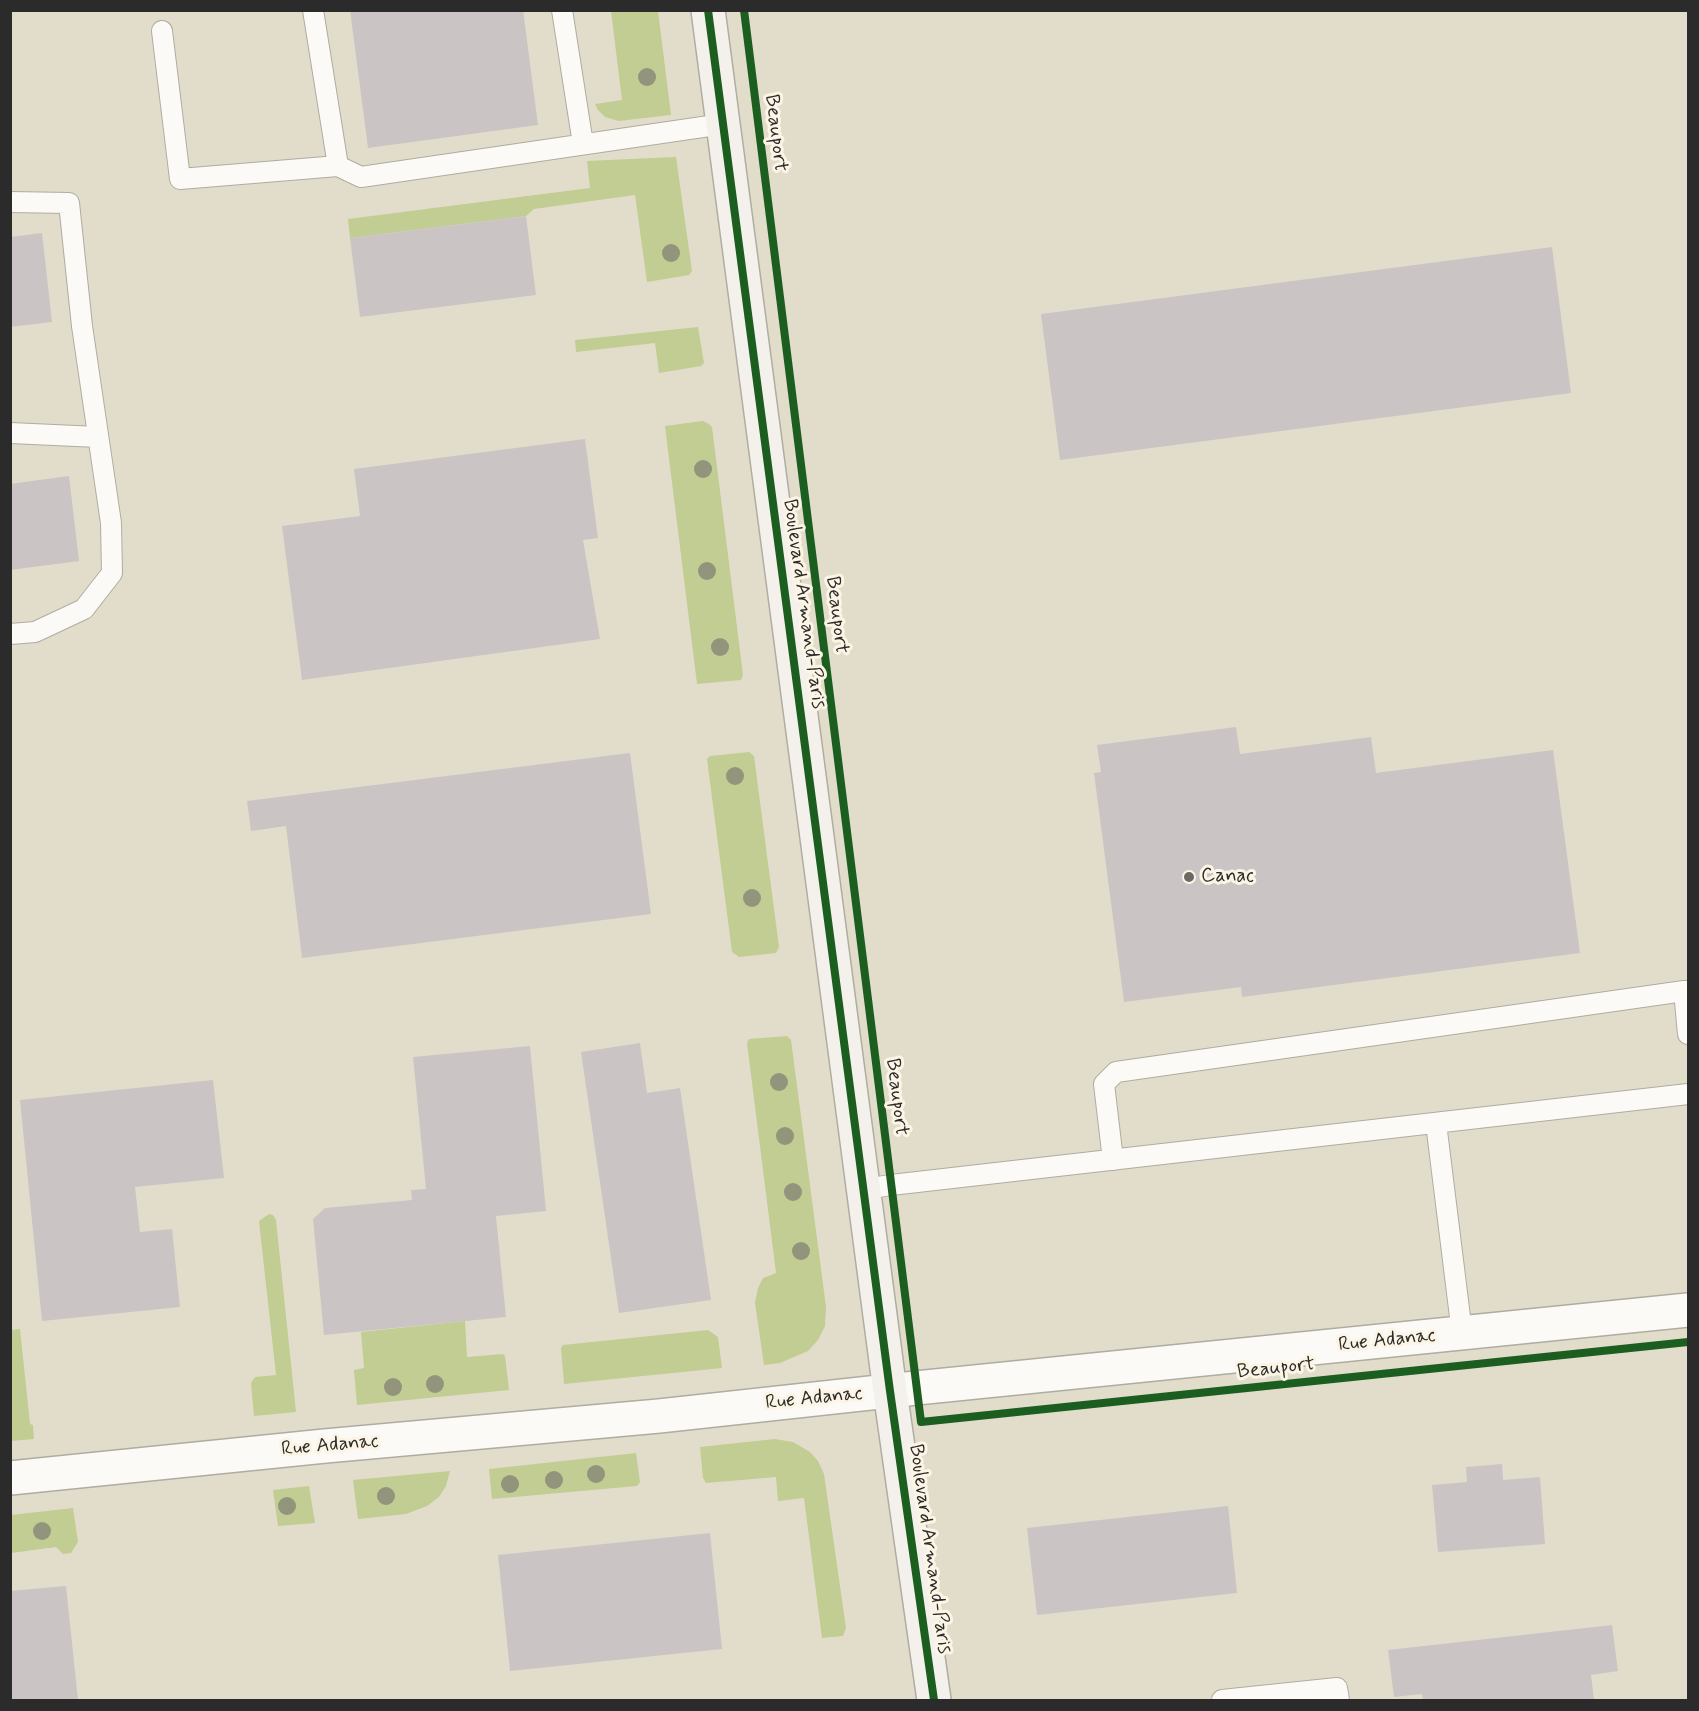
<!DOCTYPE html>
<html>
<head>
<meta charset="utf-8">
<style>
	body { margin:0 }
	#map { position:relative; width:1699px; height:1711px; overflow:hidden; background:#e2ddca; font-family:Mynerve,sans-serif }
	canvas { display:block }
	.frame { position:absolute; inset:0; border:12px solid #2b2b2b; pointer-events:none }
</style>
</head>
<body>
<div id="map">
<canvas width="1699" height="1711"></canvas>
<div class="frame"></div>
</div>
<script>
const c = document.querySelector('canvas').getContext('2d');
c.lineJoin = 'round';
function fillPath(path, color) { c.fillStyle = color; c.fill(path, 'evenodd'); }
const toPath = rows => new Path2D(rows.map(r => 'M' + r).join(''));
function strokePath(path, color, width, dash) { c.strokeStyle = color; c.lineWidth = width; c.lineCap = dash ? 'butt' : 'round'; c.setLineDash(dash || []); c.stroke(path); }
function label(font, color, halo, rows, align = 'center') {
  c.font = font + ' Mynerve,sans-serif'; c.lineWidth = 6; c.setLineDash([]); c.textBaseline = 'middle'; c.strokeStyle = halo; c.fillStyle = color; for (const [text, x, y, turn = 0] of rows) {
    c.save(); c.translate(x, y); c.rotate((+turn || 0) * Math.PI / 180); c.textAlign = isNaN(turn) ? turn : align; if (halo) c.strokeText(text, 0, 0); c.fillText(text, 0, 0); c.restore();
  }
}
fillPath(toPath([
	[611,11,658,11,671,115,619,121,605,117,598,110,595,104,622,100],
	[676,157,692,271,689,275,647,282,635,195,534,209,526,216,350,238,348,219,590,188,587,161],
	[698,327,704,363,701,366,659,373,655,343,576,352,575,340],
	[703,421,709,424,712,427,743,675,741,680,697,684,665,426],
	[749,752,754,756,779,947,776,953,739,957,732,952,707,759,710,756],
	[787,1036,791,1040,826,1307,825,1326,818,1340,808,1351,780,1363,764,1365,755,1303,758,1288,763,1278,776,1273,747,1043,749,1039],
	[269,1214,273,1215,276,1220,296,1412,254,1416,251,1383,255,1377,276,1375,259,1221],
	[465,1321,467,1357,503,1354,505,1356,509,1390,357,1405,354,1370,364,1368,361,1332],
	[20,1329,30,1424,33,1425,34,1439,11,1441,11,1330],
	[708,1330,718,1337,722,1368,564,1384,561,1348,563,1345],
	[775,1439,793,1442,810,1452,818,1461,824,1474,846,1628,843,1636,822,1638,804,1498,778,1501,776,1477,706,1483,703,1478,700,1447],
	[636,1453,640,1482,637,1486,492,1499,489,1469],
	[450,1471,446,1486,439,1497,427,1506,406,1514,358,1519,353,1480],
	[309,1486,315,1523,278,1526,273,1490],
	[73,1508,78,1542,71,1553,63,1554,56,1547,11,1553,11,1515]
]), '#c1cd93');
fillPath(toPath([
	[350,10,523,10,538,125,368,148],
	[526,216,536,295,360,317,350,238],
	[42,233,52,322,10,327,10,237],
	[1552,247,1571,393,1060,460,1041,314],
	[585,439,598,538,583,540,600,639,302,680,282,526,360,516,354,469],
	[69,476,79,561,10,570,10,484],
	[1236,727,1240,754,1371,737,1376,773,1553,750,1580,953,1242,997,1241,987,1124,1002,1094,773,1101,772,1097,745],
	[630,753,651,914,302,958,286,826,251,831,247,801],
	[640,1043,647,1093,680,1088,711,1300,619,1313,581,1052],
	[530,1046,546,1211,496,1216,506,1317,324,1335,313,1219,325,1208,412,1200,411,1190,426,1189,413,1057],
	[213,1080,224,1178,135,1187,140,1232,172,1229,180,1307,42,1321,20,1100],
	[1502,1464,1503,1480,1540,1477,1545,1544,1438,1552,1432,1485,1467,1482,1466,1467],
	[1228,1506,1237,1593,1037,1615,1027,1528],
	[710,1533,722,1649,510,1671,498,1555],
	[66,1586,78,1700,10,1700,10,1591],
	[1612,1625,1618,1671,1591,1675,1594,1700,1423,1700,1422,1694,1394,1697,1388,1650]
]), '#cac4c5');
const lane = toPath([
	[313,10,338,166,361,177,723,124],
	[562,10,583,144],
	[162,31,180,179,338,166],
	[10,202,69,203,82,326,111,523,112,573,84,609,35,632,10,634],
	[10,433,98,437],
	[1688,991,1684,991,1688,1034],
	[1436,1123,1462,1333],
	[1113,1160,1104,1084,1116,1072,1684,991],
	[865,1189,891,1185,1688,1094],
	[1222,1700,1337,1688,1339,1700]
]);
const street = toPath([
	[10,1478,325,1446,659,1416,916,1388,1688,1310]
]);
const secondary = toPath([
	[708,10,890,1391,934,1700]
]);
strokePath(lane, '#afaca0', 22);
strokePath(street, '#afaca0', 36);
strokePath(secondary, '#afaca0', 36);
strokePath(lane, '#fbfaf7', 20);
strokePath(street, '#fbfaf7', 33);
strokePath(secondary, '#f4f1ec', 33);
strokePath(toPath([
	[708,10,890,1391,934,1700],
	[744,10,921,1422,1688,1342]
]), '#1b5e20', 8);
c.fillStyle = '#92947c';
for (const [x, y] of [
	[647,77],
	[671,253],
	[703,469],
	[707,571],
	[720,647],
	[735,776],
	[752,898],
	[779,1082],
	[785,1136],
	[793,1192],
	[801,1251],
	[435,1384],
	[393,1387],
	[596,1474],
	[554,1480],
	[510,1484],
	[386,1496],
	[287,1506],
	[42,1531]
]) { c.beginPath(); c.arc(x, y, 9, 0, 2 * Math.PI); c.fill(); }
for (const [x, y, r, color] of [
	[1189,877,6,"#6b6963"]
]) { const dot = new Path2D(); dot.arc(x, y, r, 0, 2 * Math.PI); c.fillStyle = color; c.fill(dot); strokePath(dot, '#fcf5e5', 2); }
label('20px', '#2b2b2b', '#fcf5e5', [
	["Beauport",775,133,83],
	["Boulevard Armand-Paris",803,604,82],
	["Beauport",836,615,83],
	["Beauport",896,1097,83],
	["Rue Adanac",1387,1341,-6],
	["Beauport",1276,1369,-6],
	["Rue Adanac",814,1399,-6],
	["Rue Adanac",330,1446,-5],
	["Boulevard Armand-Paris",929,1549,82]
]);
label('20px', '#2b2b2b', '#fcf5e5', [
	["Canac",1201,877]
], 'left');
</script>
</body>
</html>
